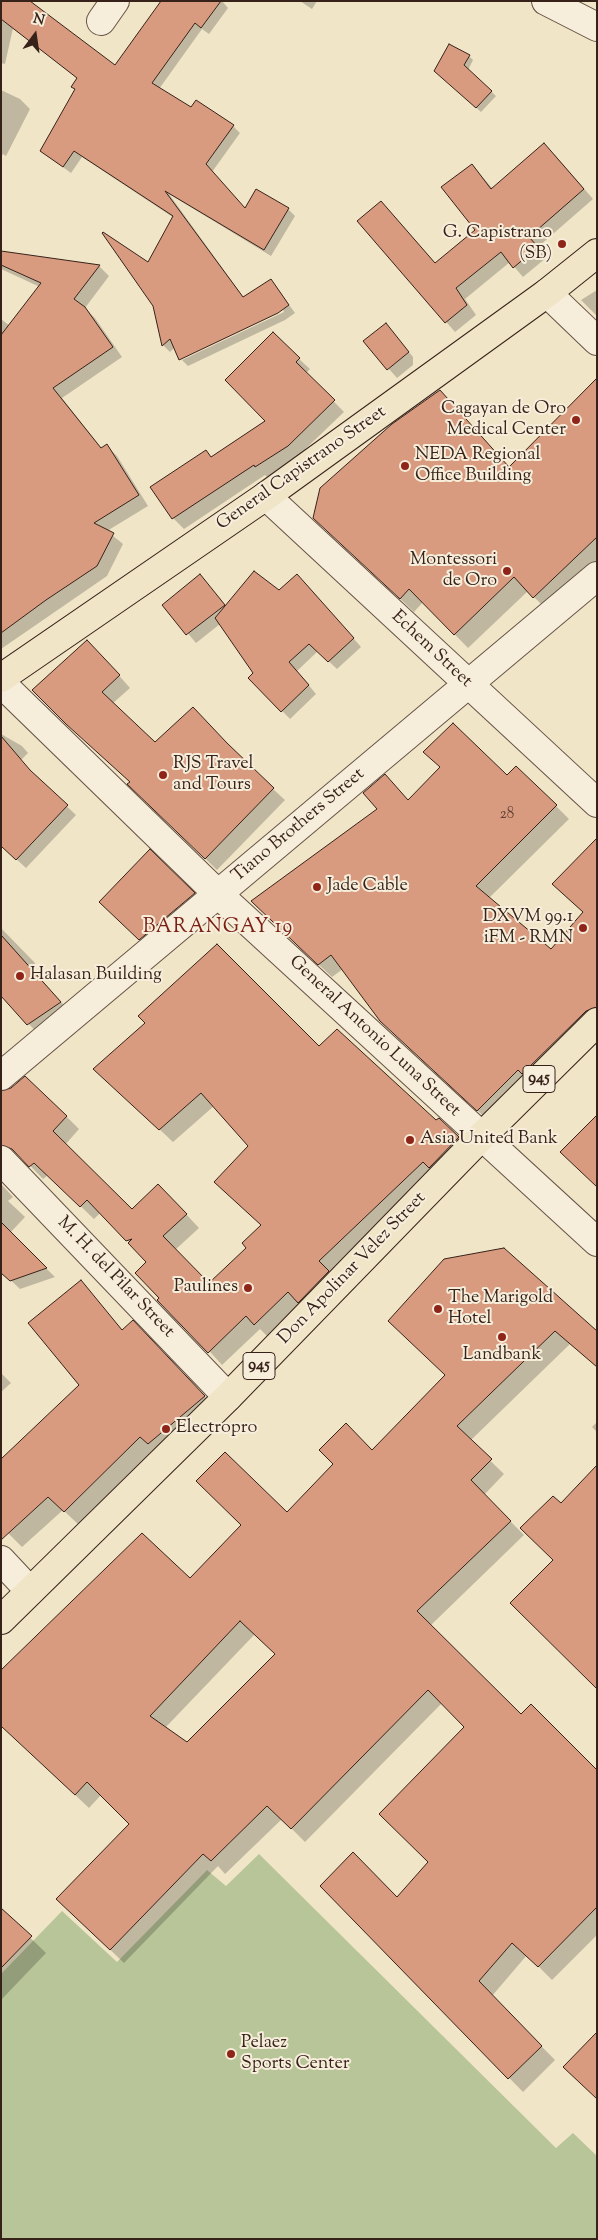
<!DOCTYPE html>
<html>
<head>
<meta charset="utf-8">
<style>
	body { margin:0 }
	#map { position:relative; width:598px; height:2240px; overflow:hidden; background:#f1e5c8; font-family:"Sorts Mill Goudy",serif }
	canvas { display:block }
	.frame { position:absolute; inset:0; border:2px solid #37221a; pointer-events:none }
	.north { position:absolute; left:10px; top:10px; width:50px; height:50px; -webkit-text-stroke:4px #f6eedb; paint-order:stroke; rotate:14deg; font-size:14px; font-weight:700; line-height:20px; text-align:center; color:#37221a }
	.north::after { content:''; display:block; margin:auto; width:18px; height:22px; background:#37221a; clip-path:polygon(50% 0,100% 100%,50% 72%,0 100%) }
</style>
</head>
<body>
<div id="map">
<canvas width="598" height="2240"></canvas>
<div class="frame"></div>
<div class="north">N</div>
</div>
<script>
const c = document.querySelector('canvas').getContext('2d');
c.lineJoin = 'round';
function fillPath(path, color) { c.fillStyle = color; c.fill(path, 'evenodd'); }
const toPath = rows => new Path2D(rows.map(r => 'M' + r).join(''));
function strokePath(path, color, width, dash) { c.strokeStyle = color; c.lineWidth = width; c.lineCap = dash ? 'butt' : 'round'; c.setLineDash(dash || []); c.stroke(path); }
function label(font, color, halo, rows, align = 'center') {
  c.font = font + ' "Sorts Mill Goudy",serif'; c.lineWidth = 4; c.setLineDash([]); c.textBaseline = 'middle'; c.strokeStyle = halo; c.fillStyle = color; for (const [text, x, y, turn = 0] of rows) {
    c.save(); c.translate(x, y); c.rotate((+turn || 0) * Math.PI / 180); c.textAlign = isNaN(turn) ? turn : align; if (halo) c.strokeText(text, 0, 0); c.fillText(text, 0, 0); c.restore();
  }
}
fillPath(toPath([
	[259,1854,556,2148,573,2133,597,2156,597,2239,1,2239,1,1974,62,1911,117,1962,207,1870,226,1886]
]), '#b8c598');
fillPath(toPath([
	[1,1,32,1,30,3,115,67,163,1,222,1,228,8,209,34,202,29,159,89,192,109,233,126,240,133,212,172,246,210,288,209,295,216,271,256,169,194,244,298,271,280,295,313,285,320,188,366,182,360,284,312,283,309,182,357,182,360,175,347,170,352,163,345,148,264,174,218,82,157,71,173,41,151,76,90,78,79,13,28,5,64,1,63],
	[300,1,317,1,312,9],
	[469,56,473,60,468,70,496,96,481,112,440,75],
	[1,90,20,99,30,109,6,156,3,154,1,157],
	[554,154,593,199,538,247,546,258,523,277,510,262,465,299,476,315,455,332,358,221,390,212,436,264,477,231,472,165,493,189],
	[1,253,99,266,109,276,85,308,95,318,122,357,62,398,102,449,107,446,117,456,148,506,107,531,123,544,107,576,1,649,1,319,10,326,40,287,1,269],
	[597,290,597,316,581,300],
	[394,334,413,357,413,365,397,378,365,342],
	[299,359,310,369,306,373,344,412,298,456,267,477,265,475,184,529,173,518,152,487,206,451,212,458,267,421,226,380],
	[597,380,597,564,548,611,528,591,468,648,423,602,414,612,329,531,440,391,510,468],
	[200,576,226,606,306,584,361,647,337,669,318,651,297,671,316,694,290,719,254,682,254,673,220,624,196,643,164,605],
	[99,653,130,688,112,704,155,744,273,789,285,800,217,870,129,784,131,782,93,747],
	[1,734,22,746,28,753,1,780],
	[507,777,556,806,569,819,489,898,551,951,584,913,566,897,597,840,597,1026,491,1123,394,1034,343,969,332,977,265,914,379,809,398,789,409,801],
	[40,781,76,815,26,868,1,845],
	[150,851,206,907,153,952,114,915],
	[1,928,35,963,33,971,73,1015,41,1037,3,996,1,997],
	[319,1047,436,1122,439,1120,471,1151,268,1337,260,1329,222,1365,161,1298,148,1262,101,1212,94,1219,48,1175,43,1179,15,1150,5,1093,25,1078,66,1116,79,1129,65,1145,132,1210,171,1198,199,1228,175,1250,209,1284,248,1248,262,1226,250,1146,214,1106,173,1142,108,1081],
	[1,1184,13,1197,8,1201,25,1217,10,1233,55,1277,20,1289,1,1271],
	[81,1282,123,1331,147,1336,218,1410,162,1457,155,1449,79,1525,63,1510,22,1547,1,1526,81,1385],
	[390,1321,597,1332,597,1367,570,1344,470,1441,504,1474,484,1495,524,1535,430,1626,521,1716,597,1771,597,1935,552,1980,527,1955,492,1996,555,2060,523,2092,321,1886,398,1899,430,1862,466,1727,442,1703,305,1842,282,1819,225,1874,218,1866,124,1963,72,1913,131,1824,101,1795,89,1808,1,1725,190,1580,287,1514,372,1452,447,1375],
	[255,1634,276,1654,187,1744,165,1728],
	[1,1373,11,1383,1,1392],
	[597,1422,597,1432,592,1427],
	[1,1909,46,1953,1,2000]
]), '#0003');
const building = toPath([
	[1,1,30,1,115,65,161,1,221,1,201,28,195,23,152,83,191,107,196,100,234,125,206,164,245,208,256,189,289,208,264,250,165,191,243,297,271,279,289,305,278,313,179,360,170,339,162,346,153,306,102,233,103,232,148,262,173,216,74,151,63,167,40,151,75,89,71,87,77,78,1,19,1,1],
	[449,44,470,55,464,65,492,91,476,108,434,71,449,44],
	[544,143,584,189,529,237,538,247,513,268,501,252,456,288,467,305,445,323,357,221,381,201,435,263,475,230,441,187,472,164,491,189,544,143],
	[1,251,100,265,74,299,85,307,113,347,53,388,101,448,107,444,139,495,94,523,114,533,97,566,46,600,1,633,1,335,41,283,1,265,1,251],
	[386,323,409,352,387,370,363,341,386,323],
	[273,332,300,358,296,362,335,400,288,446,255,467,254,465,172,519,150,487,206,450,211,457,265,421,225,380,273,332],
	[597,378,597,537,533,598,514,577,454,635,409,589,400,599,313,518,320,488,392,424,440,390,509,467,597,378],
	[254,571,279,590,297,574,354,638,328,662,309,644,289,662,309,685,281,712,248,678,253,673,215,618,254,571],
	[200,574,225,605,186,635,162,605,200,574],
	[87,640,120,675,102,692,155,742,193,707,227,743,274,788,205,859,127,784,130,782,66,724,32,690,87,640],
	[453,723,507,775,516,766,557,805,476,886,551,949,583,912,552,884,597,838,597,1007,586,1011,522,1074,518,1070,477,1111,380,1021,331,955,318,965,251,901,377,809,363,793,385,774,408,800,440,767,423,752,453,723],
	[1,736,30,770,68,805,16,860,1,846,1,736],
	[150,849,195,893,139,940,99,902,150,849],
	[1,935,61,1002,27,1025,1,996,1,935],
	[217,944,319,1046,337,1029,436,1120,439,1118,459,1137,429,1168,423,1162,319,1261,329,1271,298,1303,288,1292,254,1325,246,1316,208,1353,157,1300,159,1298,135,1273,146,1262,128,1243,132,1239,126,1241,87,1200,80,1207,34,1163,29,1167,12,1149,1,1145,1,1091,11,1088,25,1076,67,1116,53,1131,132,1209,158,1184,187,1214,163,1236,209,1283,246,1248,242,1243,261,1225,214,1182,248,1146,201,1093,159,1130,93,1069,145,1023,138,1016,217,944],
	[597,1115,597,1187,560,1152,597,1115],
	[1,1222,47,1268,10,1281,1,1273,1,1222],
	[504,1248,597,1331,597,1367,555,1331,457,1426,492,1459,471,1480,511,1521,417,1611,521,1714,531,1704,597,1770,597,1907,538,1967,512,1943,479,1981,542,2046,508,2079,320,1886,353,1852,397,1897,428,1862,379,1814,464,1727,428,1690,291,1829,267,1806,211,1861,203,1854,110,1950,56,1899,129,1824,87,1782,75,1795,1,1726,1,1670,142,1533,190,1578,241,1525,196,1481,225,1452,287,1512,333,1464,319,1450,346,1423,372,1450,445,1375,388,1321,444,1259,504,1248],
	[240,1621,275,1654,187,1742,150,1716,240,1621],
	[81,1280,122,1330,133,1320,205,1396,148,1444,140,1437,64,1512,48,1497,1,1540,1,1459,79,1385,28,1323,81,1280],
	[597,1465,597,1689,510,1603,553,1560,520,1528,553,1496,561,1503,597,1465],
	[1,1908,32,1936,1,1968,1,1908],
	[597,2032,597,2099,563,2067,597,2032]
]);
fillPath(building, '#d89b7f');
strokePath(building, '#37221a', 1);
const minor = toPath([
	[546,1,597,27],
	[101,21,115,1],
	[547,293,597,341],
	[266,496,597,803],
	[1,683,218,894,597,1242],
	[1,1076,597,576],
	[1,1160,228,1397],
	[1,1560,30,1591]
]);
const major = toPath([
	[1,678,266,496,547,293,597,253],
	[1,1620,228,1397,482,1136,597,1022]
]);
strokePath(minor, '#665346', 30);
strokePath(major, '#37221a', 30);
strokePath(minor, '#f6eedb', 28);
strokePath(major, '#f1e5c8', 28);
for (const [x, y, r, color] of [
	[562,244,5,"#8f2418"],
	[576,420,5,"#8f2418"],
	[405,466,5,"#8f2418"],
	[507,571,5,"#8f2418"],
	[163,775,5,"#8f2418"],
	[317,887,5,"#8f2418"],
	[583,928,5,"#8f2418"],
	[20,976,5,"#8f2418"],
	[410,1140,5,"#8f2418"],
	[248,1288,5,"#8f2418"],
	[438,1309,5,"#8f2418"],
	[502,1337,5,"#8f2418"],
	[166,1429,5,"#8f2418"],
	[231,2054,5,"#8f2418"]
]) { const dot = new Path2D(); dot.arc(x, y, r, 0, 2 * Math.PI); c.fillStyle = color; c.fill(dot); strokePath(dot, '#f6eedb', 2); }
label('15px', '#5f4033', null, [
	["28",507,815]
]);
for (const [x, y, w] of [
	[539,1079,32],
	[259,1366,32]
]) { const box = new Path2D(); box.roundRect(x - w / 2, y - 13.5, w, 27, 4); c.fillStyle = '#f6eedb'; c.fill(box); strokePath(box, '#37221a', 1); }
label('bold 16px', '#37221a', null, [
	["945",539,1079],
	["945",259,1366]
]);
label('18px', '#37221a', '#f6eedb', [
	["G. Capistrano",552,234,"right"],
	["(SB)",552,255,"right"],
	["Cagayan de Oro",566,410,"right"],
	["Medical Center",566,431,"right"],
	["NEDA Regional",415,456],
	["Office Building",415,477],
	["Montessori",497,561,"right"],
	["de Oro",497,582,"right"],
	["RJS Travel",173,765],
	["and Tours",173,786],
	["Jade Cable",327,887],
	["DXVM 99.1",573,918,"right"],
	["iFM - RMN",573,939,"right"],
	["Halasan Building",30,976],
	["Asia United Bank",420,1140],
	["Paulines",238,1288,"right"],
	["The Marigold",448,1299],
	["Hotel",448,1320],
	["Landbank",502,1356,"center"],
	["Electropro",176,1429],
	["Pelaez",241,2044],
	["Sports Center",241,2065]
], 'left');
label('18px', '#37221a', '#f6eedb', [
	["General Capistrano Street",302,469,-35],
	["Echem Street",431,650,43],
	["Tiano Brothers Street",299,826,-40],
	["General Antonio Luna Street",374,1037,43],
	["Don Apolinar Velez Street",353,1269,-46],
	["M. H. del Pilar Street",115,1278,46]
]);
c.letterSpacing = '1px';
label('20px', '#7a1f14', '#f6eedb', [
	["BARANGAY 19",218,929]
]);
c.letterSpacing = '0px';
</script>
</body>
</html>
